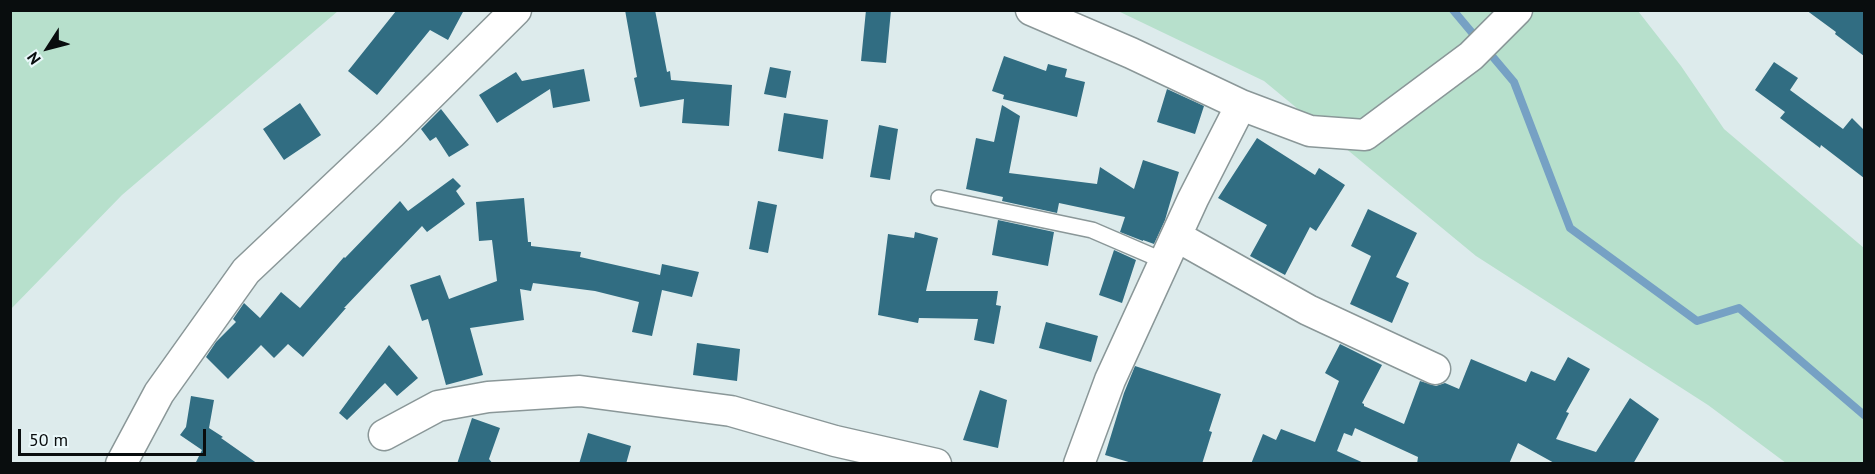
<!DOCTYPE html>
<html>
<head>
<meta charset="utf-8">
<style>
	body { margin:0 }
	#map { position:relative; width:1875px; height:474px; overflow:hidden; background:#ddebec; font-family:"PT Sans",sans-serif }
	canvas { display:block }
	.frame { position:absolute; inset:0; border:12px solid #090d0e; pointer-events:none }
	.north { position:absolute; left:18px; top:18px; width:60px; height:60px; -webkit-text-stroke:4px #eaf8fa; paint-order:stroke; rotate:234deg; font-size:16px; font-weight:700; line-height:24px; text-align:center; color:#090d0e }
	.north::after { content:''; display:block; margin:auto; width:21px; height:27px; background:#090d0e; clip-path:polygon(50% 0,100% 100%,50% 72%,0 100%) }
	.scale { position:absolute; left:18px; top:429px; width:188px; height:27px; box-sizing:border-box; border:3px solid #090d0e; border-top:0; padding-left:8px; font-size:18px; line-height:21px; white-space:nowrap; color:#090d0e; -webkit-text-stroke:4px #eaf8fa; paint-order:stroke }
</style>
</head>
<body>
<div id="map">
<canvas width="1875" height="474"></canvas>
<div class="frame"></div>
<div class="north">N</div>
<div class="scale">50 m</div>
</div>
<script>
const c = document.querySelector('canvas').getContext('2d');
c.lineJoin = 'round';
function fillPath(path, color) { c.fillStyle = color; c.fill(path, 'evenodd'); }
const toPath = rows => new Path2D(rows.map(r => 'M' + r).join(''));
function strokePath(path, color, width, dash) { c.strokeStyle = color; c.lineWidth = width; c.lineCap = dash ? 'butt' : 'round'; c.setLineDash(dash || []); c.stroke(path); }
fillPath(toPath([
	[11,10,338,10,338,11,122,195,11,309],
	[1118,11,1638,11,1681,66,1724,129,1864,248,1864,463,1786,463,1708,405,1476,256,1264,81]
]), '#b7e0cc');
strokePath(toPath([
	[1453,10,1479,41],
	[1487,50,1514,82,1570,228,1697,321,1739,308,1864,415]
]), '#76a1c4', 8);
fillPath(toPath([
	[395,10,464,10,448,40,430,30,377,95,348,71,396,11],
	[625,10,655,10,667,72,670,71,671,80,732,85,729,126,682,123,684,99,640,107,634,78,637,77],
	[866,10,891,10,886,63,861,61],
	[1806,10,1864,10,1864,56,1835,34,1836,32],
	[1004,56,1046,71,1048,64,1067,69,1065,77,1085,82,1077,117,1003,99,1004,95,992,91],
	[1774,62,1798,78,1790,90,1843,129,1852,118,1864,130,1864,178,1821,145,1820,148,1780,118,1785,112,1755,90],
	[770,67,791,71,786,98,764,94],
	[584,69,590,101,553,108,550,89,497,123,479,95,516,72,522,81],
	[1167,89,1204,106,1195,134,1157,122],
	[300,103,321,135,284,160,263,129],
	[1002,105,1020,116,1009,173,1097,184,1100,167,1134,189,1143,160,1179,172,1165,220,1154,244,1143,240,1143,241,1120,232,1125,217,1059,203,1057,213,1002,201,1003,197,966,189,976,138,994,142],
	[441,109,469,145,449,157,436,137,430,141,421,129],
	[784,113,828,120,823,159,778,151],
	[879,125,898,129,890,180,870,177],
	[1257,138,1315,175,1319,168,1345,185,1316,231,1310,227,1285,275,1250,256,1267,225,1218,198],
	[453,178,461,186,456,191,465,204,427,232,422,226,344,308,346,308,303,357,288,344,274,358,261,345,228,379,206,357,216,342,236,322,233,319,244,303,260,318,281,292,300,308,344,257,345,258,400,201,408,211],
	[524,198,528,242,531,242,531,246,581,252,580,257,660,275,662,264,699,272,692,297,662,290,652,336,632,332,639,302,595,291,533,283,531,291,520,289,524,320,470,328,483,375,446,385,428,319,422,321,410,285,440,275,449,299,497,281,492,240,479,241,476,202],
	[758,201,777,205,768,253,749,249],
	[1368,209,1417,233,1396,277,1409,283,1392,323,1350,304,1371,256,1351,246],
	[998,220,1054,232,1048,266,992,255],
	[915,232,938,238,926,291,998,291,996,305,1001,306,994,344,974,340,978,319,919,318,918,323,878,315,888,234,914,238],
	[1114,250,1136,260,1122,303,1099,295],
	[1046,322,1098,336,1091,362,1039,348],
	[697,343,740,349,737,381,693,375],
	[1340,344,1382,365,1362,403,1364,404,1364,406,1404,424,1420,381,1436,386,1445,383,1459,389,1471,359,1526,382,1531,371,1555,381,1568,357,1590,369,1566,412,1569,413,1556,439,1596,452,1630,398,1659,419,1633,464,1556,464,1518,443,1509,464,1417,464,1418,457,1355,428,1352,436,1344,433,1337,451,1366,464,1251,464,1263,434,1276,440,1281,429,1315,442,1339,381,1325,373],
	[389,345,418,378,397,396,385,383,347,420,339,413],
	[1135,366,1221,394,1209,431,1212,432,1202,464,1132,463,1105,455,1124,393],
	[980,390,1007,400,998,448,963,440],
	[191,396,214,400,209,428,223,437,221,438,258,464,195,464,202,450,180,435,186,427],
	[472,418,500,428,489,459,493,464,457,464],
	[588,433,631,446,626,464,579,464]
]), '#316d82');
const lane = toPath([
	[939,198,1092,230,1164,261]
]);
const street = toPath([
	[1031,10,1131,53,1241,105,1193,199,1110,380,1079,464],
	[1241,105,1310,131,1365,135,1471,56,1517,10],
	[1176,236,1308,310,1435,369],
	[384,435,438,406,488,397,580,391,731,411,835,441,936,464],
	[121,464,159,393,246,271,391,134,516,10]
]);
strokePath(lane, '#8a9798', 18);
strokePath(street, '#8a9798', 33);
strokePath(lane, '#fff', 15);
strokePath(street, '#fff', 30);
</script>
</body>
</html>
